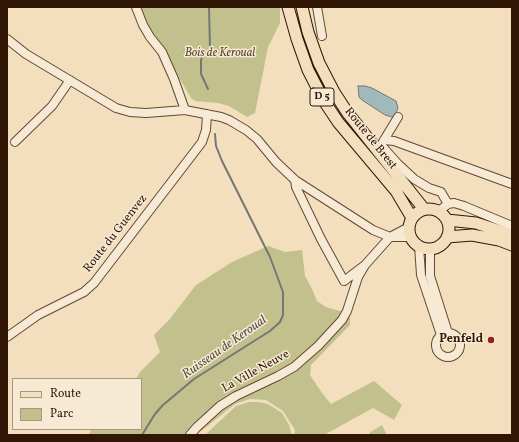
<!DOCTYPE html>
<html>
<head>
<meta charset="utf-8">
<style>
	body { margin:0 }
	#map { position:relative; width:519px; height:442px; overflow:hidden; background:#f3dfbe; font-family:Vollkorn,serif }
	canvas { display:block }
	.frame { position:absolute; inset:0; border:8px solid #311505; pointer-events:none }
	.legend { position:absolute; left:12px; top:378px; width:130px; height:52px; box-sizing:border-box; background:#f7ead5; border:1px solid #a89582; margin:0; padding:5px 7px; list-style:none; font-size:12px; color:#311505 }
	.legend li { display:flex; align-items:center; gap:8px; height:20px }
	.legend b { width:20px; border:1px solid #a89582 }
</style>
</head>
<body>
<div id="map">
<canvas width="519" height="442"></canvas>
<div class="frame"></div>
<ul class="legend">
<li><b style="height:5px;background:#f3dfbe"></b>Route</li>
<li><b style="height:11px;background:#c2c08c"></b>Parc</li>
</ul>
</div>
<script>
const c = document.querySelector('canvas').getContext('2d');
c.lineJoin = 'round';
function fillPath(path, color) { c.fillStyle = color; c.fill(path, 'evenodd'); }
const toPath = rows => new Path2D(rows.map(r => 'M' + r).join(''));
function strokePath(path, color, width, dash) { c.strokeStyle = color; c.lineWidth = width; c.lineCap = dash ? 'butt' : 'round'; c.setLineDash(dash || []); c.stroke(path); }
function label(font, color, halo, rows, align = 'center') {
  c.font = font + ' Vollkorn,serif'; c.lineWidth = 3; c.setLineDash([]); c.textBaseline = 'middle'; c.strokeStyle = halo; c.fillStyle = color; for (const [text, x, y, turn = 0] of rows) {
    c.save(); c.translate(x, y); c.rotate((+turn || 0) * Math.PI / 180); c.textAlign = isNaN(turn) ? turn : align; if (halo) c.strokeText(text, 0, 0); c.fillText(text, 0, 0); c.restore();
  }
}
fillPath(toPath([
	[139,7,280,7,280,23,268,47,255,113,247,117,229,106,218,103,195,101,191,98,142,14],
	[268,246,285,252,302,250,305,276,312,289,317,301,326,307,350,314,350,325,311,365,310,375,322,393,331,404,374,381,402,405,394,420,373,408,324,435,294,435,295,430,283,411,266,400,250,399,235,404,196,435,88,435,92,429,141,429,141,379,136,379,140,372,160,352,154,335,169,320,196,285,232,262],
	[249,402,259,402,268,404,282,413,289,425,292,435,205,435,236,406],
	[382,425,387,435,370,435,369,433]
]), '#c2c08c');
const water = toPath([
	[358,86,365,86,372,88,396,101,398,108,395,116,392,117,385,115,362,100,359,97,358,86]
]);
fillPath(water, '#a0babc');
strokePath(water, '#747873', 1);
strokePath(toPath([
	[208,89,201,74,201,61,202,56,210,49,209,7],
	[142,435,155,414,163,405,194,379,270,331,280,322,283,315,283,292,270,257,222,161,216,146,215,134]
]), '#747873', 2);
const minor = toPath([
	[136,7,143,25,150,37,162,52,174,79,185,110],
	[317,7,322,36],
	[7,39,26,54,116,108,130,112,146,113,185,110,221,117,229,120,246,130,257,139,276,162,295,180,373,230,390,237,411,237],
	[398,117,381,145,398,164,414,179,429,188,441,192,448,204],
	[384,140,394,141,512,184],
	[15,142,52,106,70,80],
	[295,180,296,187,321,239,344,281,365,265,390,237,409,227],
	[448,204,454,203,464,206,512,226],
	[439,211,448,204],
	[419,246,421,275,441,335],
	[430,249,430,276,448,333],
	'436 345a12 12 0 1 1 24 0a12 12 0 1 1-24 0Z',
	[7,337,38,315,84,292,94,283,202,142,206,130,207,114],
	[190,435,197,427,220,406,236,396,278,376,294,367,318,346,342,320,347,311,358,277,365,265]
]);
const major = toPath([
	[288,7,297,39,308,70,324,101,338,122,396,191,412,218],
	[302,7,308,32,319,63,334,92,347,112,424,209],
	'409 229a20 20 0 1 1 40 0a20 20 0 1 1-40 0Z',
	[447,220,476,223,512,235],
	[447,237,472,235,499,240,512,245]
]);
strokePath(minor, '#624833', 10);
strokePath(major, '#311505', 13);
strokePath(minor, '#f7ead5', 8);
strokePath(major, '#f3dfbe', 11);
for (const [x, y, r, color] of [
	[491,340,4,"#8f2418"]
]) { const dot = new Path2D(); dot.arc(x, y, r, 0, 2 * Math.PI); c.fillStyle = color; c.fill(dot); strokePath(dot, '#f7ead5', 1.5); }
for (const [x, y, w] of [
	[322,97,24]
]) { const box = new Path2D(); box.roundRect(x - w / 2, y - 9, w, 18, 3); c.fillStyle = '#f7ead5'; c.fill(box); strokePath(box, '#311505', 1); }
label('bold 11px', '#311505', null, [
	["D 5",322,97]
]);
label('italic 12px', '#5c482e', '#f7ead5', [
	["Bois de Keroual",220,54]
]);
label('12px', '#311505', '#f7ead5', [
	["Route de Brest",370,139,51],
	["Route du Guenvez",116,234,-52],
	["La Ville Neuve",256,372,-29]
]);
label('bold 12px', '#311505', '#f7ead5', [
	["Penfeld",483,340]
], 'right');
label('italic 13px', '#584f45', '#f7ead5', [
	["Ruisseau de Keroual",225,348,-35]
]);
</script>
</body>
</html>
